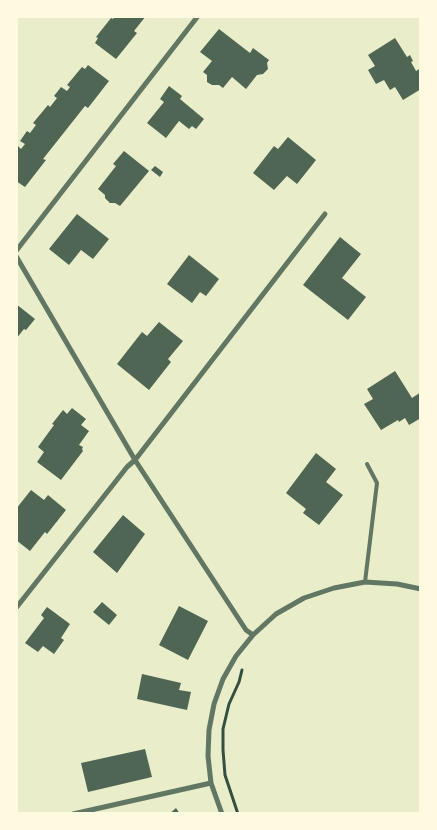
<!DOCTYPE html>
<html>
<head>
<meta charset="utf-8">
<style>
	body { margin:0 }
	#map { position:relative; width:437px; height:830px; overflow:hidden; background:#e9edc9; font-family:Merriweather,serif }
	canvas { display:block }
	.frame { position:absolute; inset:0; border:18px solid #fefae0; pointer-events:none }
</style>
</head>
<body>
<div id="map">
<canvas width="437" height="830"></canvas>
<div class="frame"></div>
</div>
<script>
const c = document.querySelector('canvas').getContext('2d');
c.lineJoin = 'round';
function fillPath(path, color) { c.fillStyle = color; c.fill(path, 'evenodd'); }
const toPath = rows => new Path2D(rows.map(r => 'M' + r).join(''));
function strokePath(path, color, width, dash) { c.strokeStyle = color; c.lineWidth = width; c.lineCap = dash ? 'butt' : 'round'; c.setLineDash(dash || []); c.stroke(path); }
fillPath(toPath([
	[115,16,146,16,134,31,137,33,116,59,95,43,98,38,96,37,111,18,113,19],
	[219,29,250,53,253,48,269,60,267,63,268,69,263,74,257,75,246,89,232,77,223,88,219,85,212,85,207,82,207,75,203,72,212,61,200,52],
	[395,38,407,57,410,55,413,61,411,62,416,71,421,68,421,89,403,100,395,87,390,90,384,80,376,84,368,70,375,66,368,55],
	[88,65,109,81,88,108,85,106,43,159,46,160,25,187,16,181,16,149,18,146,21,149,25,144,20,141,27,131,30,133,36,125,33,123,48,105,50,107,57,98,54,96,61,87,67,91,70,87,67,85,82,67,85,69],
	[169,86,182,96,180,99,204,119,196,129,192,126,189,129,179,121,166,138,147,123,164,102,160,99],
	[288,137,316,160,297,184,287,176,274,190,253,173,274,146,278,149],
	[124,151,149,171,120,206,115,203,110,203,105,198,105,195,98,189,116,166,113,164],
	[155,166,163,172,160,177,151,170],
	[77,214,109,239,93,259,81,250,69,265,49,249],
	[340,237,361,254,342,278,366,297,348,320,303,285],
	[189,255,219,279,206,296,200,292,192,303,167,284],
	[16,304,35,319,26,330,24,329,16,339],
	[159,322,183,341,168,359,171,362,149,390,117,364,142,332,147,336],
	[395,371,412,398,421,392,421,418,409,425,405,418,399,422,398,420,381,430,364,404,373,399,367,389],
	[72,408,86,419,81,425,89,431,79,445,83,447,82,449,83,451,61,480,37,462,44,452,38,447,54,425,52,424,63,410,67,414],
	[316,453,336,469,326,482,343,495,319,525,303,513,306,509,286,493],
	[31,490,44,500,48,495,66,510,47,534,45,532,30,551,16,540,16,509],
	[123,515,145,534,117,573,93,552],
	[102,602,117,615,109,625,93,612],
	[179,606,208,621,188,660,159,645],
	[47,607,70,624,61,638,64,640,54,654,43,646,38,652,25,643,44,618,41,615],
	[142,674,181,683,179,690,191,692,187,710,137,699],
	[145,749,152,777,88,792,81,763],
	[176,808,180,814,169,814]
]), '#4f6655');
strokePath(toPath([
	[238,814,225,775,223,750,223,729,229,704,239,682,242,670]
]), '#344e41', 3);
strokePath(toPath([
	[365,582,377,483,367,464]
]), '#617663', 4);
strokePath(toPath([
	[16,251,198,16],
	[16,256,135,460,246,630,253,635],
	[16,608,127,467,135,460,325,214],
	[73,814,211,783],
	[222,814,211,783,208,756,209,730,214,704,223,679,236,656,253,635,276,614,304,598,334,588,365,582,397,584,421,589]
]), '#617663', 5);
</script>
</body>
</html>
